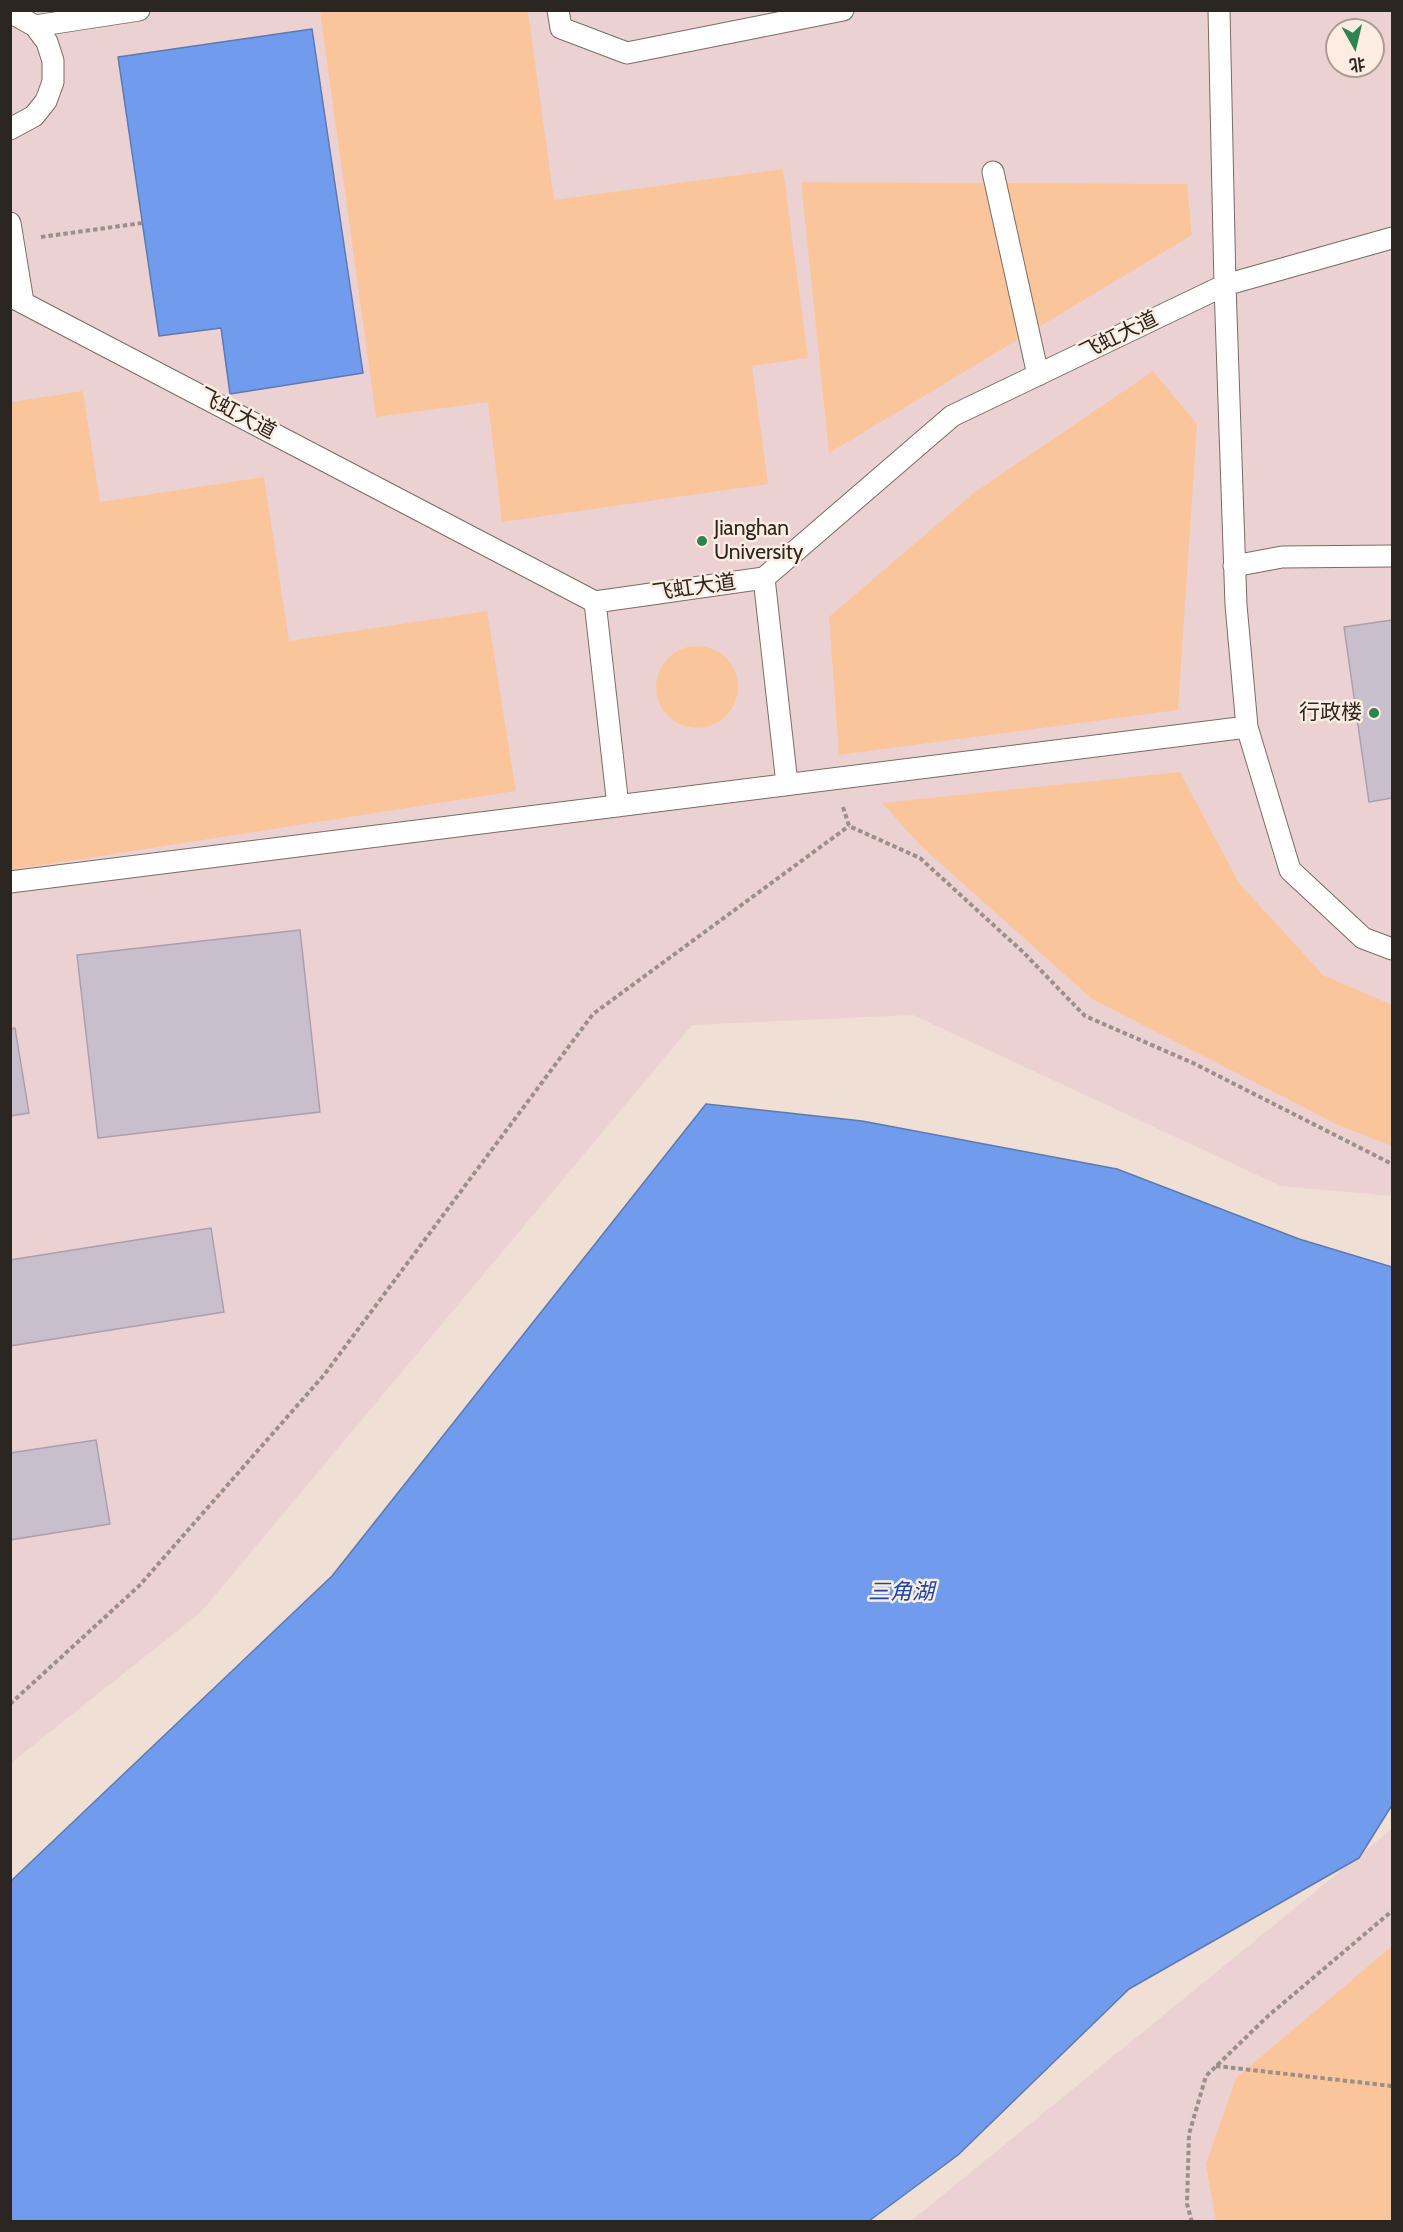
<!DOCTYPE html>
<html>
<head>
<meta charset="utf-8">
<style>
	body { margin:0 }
	#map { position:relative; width:1403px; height:2232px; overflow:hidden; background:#efdfd4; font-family:Cabin,"Noto Sans SC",sans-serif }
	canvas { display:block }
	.frame { position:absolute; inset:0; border:12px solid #2c2622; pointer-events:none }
	.north { position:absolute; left:1325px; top:18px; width:60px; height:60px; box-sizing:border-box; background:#fcece1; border:2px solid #a99d95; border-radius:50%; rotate:172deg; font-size:16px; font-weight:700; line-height:24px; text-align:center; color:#2c2622 }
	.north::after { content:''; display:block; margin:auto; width:21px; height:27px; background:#2e8355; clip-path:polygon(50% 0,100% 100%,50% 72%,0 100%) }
</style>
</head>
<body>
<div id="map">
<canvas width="1403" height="2232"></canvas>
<div class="frame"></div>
<div class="north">北</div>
</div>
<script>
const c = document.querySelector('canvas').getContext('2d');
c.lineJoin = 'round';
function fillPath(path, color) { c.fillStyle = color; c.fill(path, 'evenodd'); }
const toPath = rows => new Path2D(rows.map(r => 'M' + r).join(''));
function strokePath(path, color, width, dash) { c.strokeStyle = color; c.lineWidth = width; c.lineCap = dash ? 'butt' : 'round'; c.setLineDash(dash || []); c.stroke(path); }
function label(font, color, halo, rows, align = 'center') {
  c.font = font + ' Cabin,"Noto Sans SC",sans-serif'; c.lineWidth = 5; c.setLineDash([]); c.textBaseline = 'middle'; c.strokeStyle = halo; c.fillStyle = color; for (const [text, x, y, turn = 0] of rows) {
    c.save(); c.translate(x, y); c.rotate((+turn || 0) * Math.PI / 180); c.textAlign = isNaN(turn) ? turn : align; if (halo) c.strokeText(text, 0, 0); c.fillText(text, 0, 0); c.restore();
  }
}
fillPath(toPath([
	[11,11,1392,11,1392,1196,1281,1186,913,1015,692,1025,201,1612,11,1763],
	[1337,30,1373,30,1373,66,1337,66],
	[1392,1829,1392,2221,911,2221]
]), '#ecd1d3');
fillPath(toPath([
	[320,11,528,11,554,200,783,169,808,358,752,366,768,484,502,522,488,402,376,417],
	[801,182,1187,184,1192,235,829,453],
	[1153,371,1197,424,1178,710,839,755,829,617,974,493],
	[83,391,100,502,264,477,289,641,487,611,516,791,11,870,11,402],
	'656 687a41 41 0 1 1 82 0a41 41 0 1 1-82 0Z',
	[1180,772,1239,883,1323,975,1392,1005,1392,1146,1340,1126,1092,999,921,846,882,803],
	[1392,1946,1392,2221,1216,2221,1206,2164,1236,2078]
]), '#fbc59c');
const water = toPath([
	[312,29,363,373,230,394,221,328,159,336,118,57,312,29],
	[706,1104,862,1121,1117,1169,1299,1239,1392,1267,1392,1805,1359,1858,1129,1989,958,2155,869,2221,11,2221,11,1881,332,1576,706,1104]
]);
fillPath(water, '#719ced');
strokePath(water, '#5c79b0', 1.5);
const building = toPath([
	[1392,620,1392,798,1369,802,1344,627,1392,620],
	[300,930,320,1112,98,1138,77,955,300,930],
	[15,1028,29,1113,10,1116,10,1029,15,1028],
	[211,1228,224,1312,10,1346,10,1260,211,1228],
	[96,1440,110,1524,10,1540,10,1453,96,1440]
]);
fillPath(building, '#c9becc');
strokePath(building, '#aa9fac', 1.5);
const service = toPath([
	[558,10,561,28,627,53,843,10],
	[1219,10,1225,285,1236,605,1247,727,1290,870,1363,938,1392,949],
	[10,12,35,26,47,42,53,61,53,82,46,101,34,116,10,129],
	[35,26,139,10],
	[993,172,1038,375],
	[10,223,23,302],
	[10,296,595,602,764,578,952,416,1225,285,1392,238],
	[1234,566,1282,557,1392,556],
	[764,578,787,784],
	[595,602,618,806],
	[10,882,1247,727]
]);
strokePath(service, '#7a6d63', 23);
strokePath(toPath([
	[41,237,142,223],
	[843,807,849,826,920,858,1024,953,1085,1016,1193,1063,1392,1164],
	[10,1704,139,1586,324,1375,593,1014,849,826],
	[1216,2066,1392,2086],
	[1192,2222,1187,2204,1189,2134,1206,2076,1268,2016,1392,1911]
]), '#9b8f87', 4, [4.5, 3]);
strokePath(service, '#fff', 21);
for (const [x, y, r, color] of [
	[702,541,6,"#2e8355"],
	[1374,713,6,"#2e8355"]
]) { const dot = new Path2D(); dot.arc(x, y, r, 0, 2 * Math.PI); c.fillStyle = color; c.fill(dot); strokePath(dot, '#fcece1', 2); }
label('21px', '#2c2622', '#fcece1', [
	["飞虹大道",1119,336,-26],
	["飞虹大道",237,414,28],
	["飞虹大道",694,588,-8]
]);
label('21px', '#2c2622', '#fcece1', [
	["Jianghan",714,529],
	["University",714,553],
	["行政楼",1362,713,"right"]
], 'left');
label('italic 22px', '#1b47a5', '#fcece1', [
	["三角湖",901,1593]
]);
</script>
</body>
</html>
